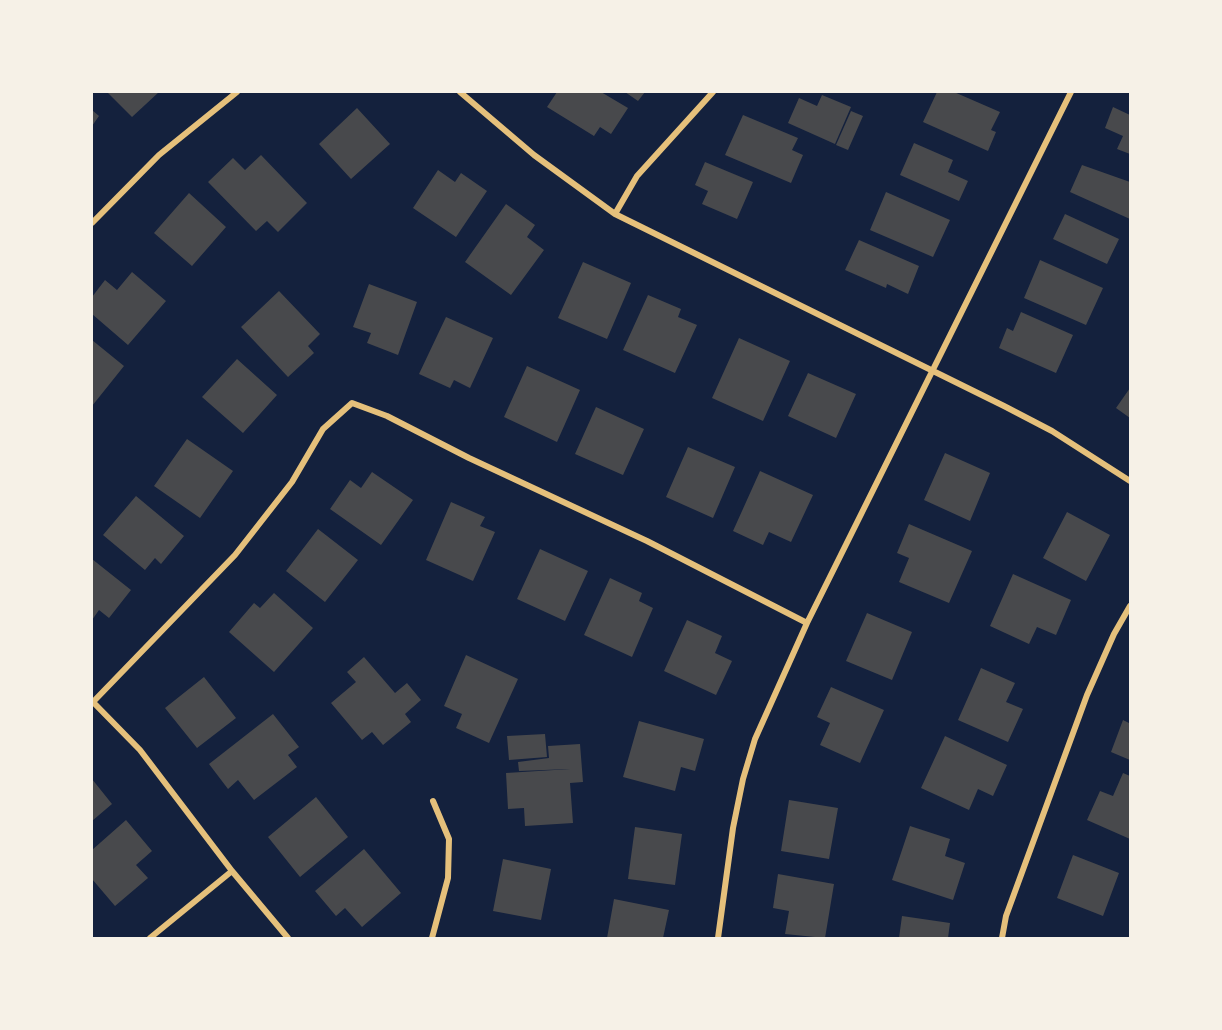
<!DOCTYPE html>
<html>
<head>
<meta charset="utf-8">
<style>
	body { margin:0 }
	#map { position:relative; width:1222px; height:1030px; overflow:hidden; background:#14213d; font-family:Overpass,sans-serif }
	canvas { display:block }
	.frame { position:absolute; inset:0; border:93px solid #f6f1e7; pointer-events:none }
</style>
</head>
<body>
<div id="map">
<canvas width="1222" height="1030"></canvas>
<div class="frame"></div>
</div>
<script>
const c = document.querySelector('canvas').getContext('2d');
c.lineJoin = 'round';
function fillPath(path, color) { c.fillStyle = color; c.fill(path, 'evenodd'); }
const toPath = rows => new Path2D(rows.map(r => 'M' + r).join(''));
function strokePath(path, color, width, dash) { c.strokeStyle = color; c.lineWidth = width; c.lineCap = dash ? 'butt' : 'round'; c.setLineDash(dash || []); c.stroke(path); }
fillPath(toPath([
	[107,92,159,92,132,117],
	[557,92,601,92,628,108,611,134,600,127,594,136,547,107],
	[625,92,645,92,638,101],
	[937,92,954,92,1000,112,991,130,996,132,988,151,923,122],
	[822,95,851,107,835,144,788,123,799,98,817,106],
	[1113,107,1130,115,1130,154,1117,149,1123,136,1105,128],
	[357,108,390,144,351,179,319,144],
	[92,110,99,116,92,126],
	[851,111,863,116,848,150,836,145],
	[743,115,798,138,792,150,803,155,791,183,725,155],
	[914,143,953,160,948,172,968,181,959,201,900,175],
	[261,155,307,203,278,232,267,221,256,231,208,182,233,158,245,170],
	[705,162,753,182,737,219,702,204,708,191,695,185],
	[1082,165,1130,182,1130,219,1070,192],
	[438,170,455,182,461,173,487,191,456,237,413,208],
	[886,192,950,220,933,257,870,230],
	[189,193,226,227,192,266,154,233],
	[506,204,535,225,527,237,544,250,511,295,465,262],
	[1065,214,1119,239,1107,264,1053,239],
	[859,240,919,266,908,294,887,284,886,288,845,270],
	[1040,260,1103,288,1086,325,1024,298],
	[583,262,631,283,607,339,558,318],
	[132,272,166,301,128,345,92,314,92,297,105,280,117,290],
	[369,284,417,302,398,355,367,343,371,333,353,327],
	[279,291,320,334,308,346,314,353,288,377,241,327],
	[648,295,681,309,678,317,697,325,675,373,623,350],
	[1021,312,1073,335,1056,373,999,348,1007,328,1013,331],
	[446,317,493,338,470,388,454,380,450,388,419,374],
	[739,338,790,361,763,421,712,398],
	[92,340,124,366,92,406],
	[237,359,277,395,243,433,202,397],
	[527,366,580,390,557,442,504,417],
	[808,373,856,394,836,438,788,416],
	[1130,388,1130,418,1116,408],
	[596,407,644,429,623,475,575,454],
	[187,439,233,471,200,518,154,486],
	[688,447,735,467,713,518,666,497],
	[945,453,990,473,970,521,924,500],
	[760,471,813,495,791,542,769,532,763,545,733,531],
	[372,472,413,500,381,545,330,509,350,480,361,488],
	[136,496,184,536,161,564,155,558,145,570,103,535],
	[451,502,485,517,480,526,495,532,473,581,426,560],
	[1067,512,1110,535,1086,581,1043,558],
	[909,524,972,551,949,603,899,582,909,558,897,553],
	[318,529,358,560,325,602,286,571],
	[540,549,588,571,565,621,517,599],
	[92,559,131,590,109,618,99,610,92,620],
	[1013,574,1071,600,1056,635,1037,627,1029,644,990,626],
	[610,578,642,593,639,601,653,608,632,657,584,635],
	[274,593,313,628,274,672,229,632,254,603,260,608],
	[867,613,912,632,892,680,846,661],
	[687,620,722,636,715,653,732,661,716,695,664,671],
	[466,655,518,679,489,743,456,728,462,714,444,706],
	[364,657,395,693,407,683,421,700,405,714,411,722,383,745,372,732,362,740,331,703,356,682,347,672],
	[981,668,1015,683,1006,702,1023,709,1008,742,958,720],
	[204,677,236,718,197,748,165,708],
	[831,687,884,710,860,763,820,745,830,723,817,717],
	[273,714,299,747,288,755,297,767,254,800,238,780,228,789,209,764],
	[1130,719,1130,760,1111,752,1123,720,1129,723],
	[639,721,704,739,695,771,681,767,675,791,623,777],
	[545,734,547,757,509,760,507,736],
	[945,736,1007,765,993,796,978,789,969,810,921,788],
	[580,744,583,782,570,783,573,823,525,826,524,808,508,809,506,773,570,769,519,771,518,762,549,758,548,746],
	[1123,773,1130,776,1130,839,1087,820,1100,791,1113,796],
	[92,779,112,804,92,821],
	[316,797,348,837,300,877,268,837],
	[789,800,838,808,829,859,781,851],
	[126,820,152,851,136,865,148,878,115,906,92,879,92,850],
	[910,826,950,839,945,856,965,863,953,900,892,880],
	[635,827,682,834,675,885,628,879],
	[364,849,401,893,362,927,345,908,336,916,315,891],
	[1073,855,1119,873,1103,916,1057,898],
	[503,859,551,869,541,920,493,911],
	[778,874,834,884,825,938,785,934,789,911,773,908],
	[614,899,669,910,663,938,607,938],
	[902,916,950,923,948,938,899,938]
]), '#48494c');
strokePath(toPath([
	[460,92,534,155,615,214,1004,406,1052,431,1130,481],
	[615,214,637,176,713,92],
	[92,223,159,155,237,92],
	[92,701,140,750,232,871,288,938],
	[93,702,235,555,292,482,323,429,352,403,387,416,469,458,647,541,807,623],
	[150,938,232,871],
	[432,938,448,878,449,839,433,801],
	[718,938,733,828,743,779,755,739,807,623,1071,92],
	[1002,938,1006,916,1087,695,1114,634,1130,606]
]), '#e5c07b', 6);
</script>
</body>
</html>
